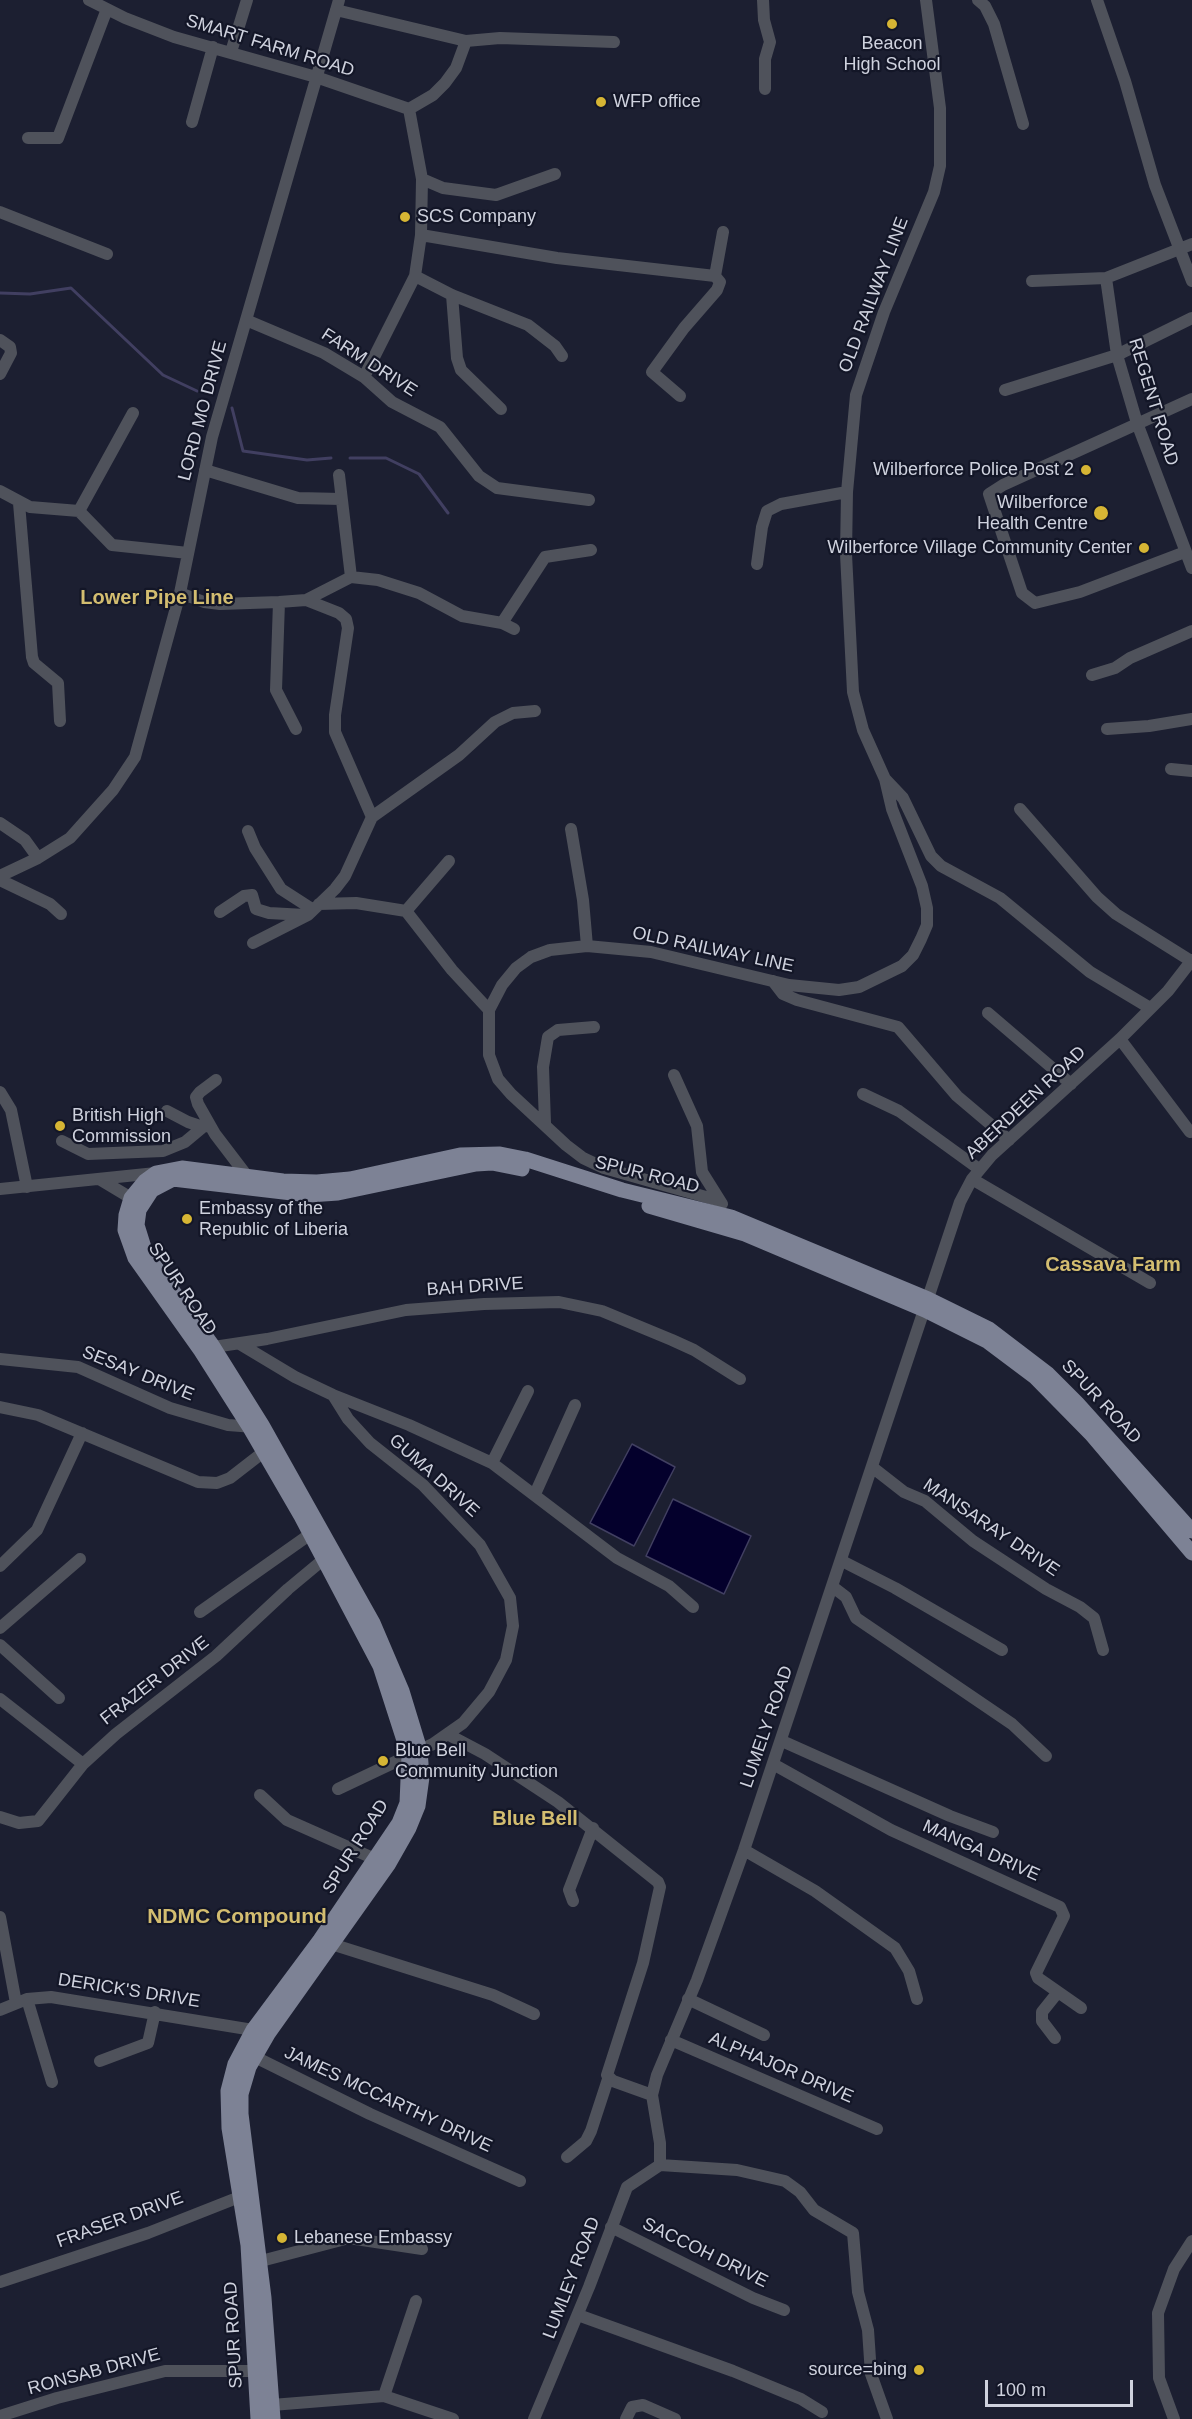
<!DOCTYPE html>
<html>
<head>
<meta charset="utf-8">
<style>
	body { margin:0 }
	#map { position:relative; width:1192px; height:2419px; overflow:hidden; background:#1c1f31; font-family:Helvetica,sans-serif }
	canvas { display:block }
	.scale { position:absolute; left:985px; top:2380px; width:148px; height:27px; box-sizing:border-box; border:3px solid #cfd2de; border-top:0; padding-left:8px; font-size:18px; line-height:21px; white-space:nowrap; color:#cfd2de; -webkit-text-stroke:4px #131627; paint-order:stroke }
</style>
</head>
<body>
<div id="map">
<canvas width="1192" height="2419"></canvas>
<div class="scale">100 m</div>
</div>
<script>
const c = document.querySelector('canvas').getContext('2d');
c.lineJoin = 'round';
function fillPath(path, color) { c.fillStyle = color; c.fill(path, 'evenodd'); }
const toPath = rows => new Path2D(rows.map(r => 'M' + r).join(''));
function strokePath(path, color, width, dash) { c.strokeStyle = color; c.lineWidth = width; c.lineCap = dash ? 'butt' : 'round'; c.setLineDash(dash || []); c.stroke(path); }
function label(font, color, halo, rows, align = 'center') {
  c.font = font + ' Helvetica,sans-serif'; c.lineWidth = 4.5; c.setLineDash([]); c.textBaseline = 'middle'; c.strokeStyle = halo; c.fillStyle = color; for (const [text, x, y, turn = 0] of rows) {
    c.save(); c.translate(x, y); c.rotate((+turn || 0) * Math.PI / 180); c.textAlign = isNaN(turn) ? turn : align; if (halo) c.strokeText(text, 0, 0); c.fillText(text, 0, 0); c.restore();
  }
}
const water = toPath([
	[632,1444,675,1467,634,1546,590,1523,632,1444],
	[673,1499,751,1536,724,1594,646,1556,673,1499]
]);
fillPath(water, '#04002c');
strokePath(water, '#413f61', 1.5);
strokePath(toPath([
	[0,293,30,294,71,288,163,375,197,391],
	[232,408,243,451,307,460,331,458],
	[350,458,386,458,419,474,448,513]
]), '#413f61', 3);
strokePath(toPath([
	[89,0,125,18,174,37,316,77,409,109],
	[763,0,764,20,770,42,765,59,765,89],
	[978,0,985,6,994,24,1023,124],
	[1097,0,1125,81,1155,185,1192,281],
	[336,10,466,41,500,38,614,42],
	[231,52,247,0],
	[409,109,433,95,445,83,456,68,466,41],
	[192,122,213,47],
	[28,138,58,138,107,9],
	[422,179,443,188,496,195,555,174],
	[0,212,107,254],
	[421,235,557,258,715,276,720,282,717,290,684,328,652,372,680,396],
	[415,276,452,295,528,325,555,346,562,356],
	[715,276,723,232],
	[1106,278,1117,355,1137,423,1192,568],
	[1032,281,1106,278,1192,244],
	[452,295,457,358,461,370,501,409],
	[246,320,324,353,364,377,392,402,440,427,479,476,497,488,589,500],
	[0,340,10,347,11,353,0,374],
	[364,377,415,276,421,235,422,179,409,109],
	[1005,390,1117,355,1192,318],
	[205,470,298,498,341,499],
	[339,475,351,577],
	[0,491,30,507,79,511,112,545,188,553],
	[19,503,32,657,34,663,58,683,60,721],
	[79,511,133,413],
	[1185,552,1080,592,1035,603,1022,593,989,494,1003,485,1192,399],
	[757,564,762,527,767,511,781,504,847,492],
	[180,593,204,602,220,604,279,602,306,600,351,577,378,580,419,593,462,616,502,623,514,629],
	[306,600,339,613,346,619,348,628,335,715,335,732,372,817],
	[279,602,276,690,296,729],
	[502,623,545,557,591,550],
	[1092,675,1115,668,1130,658,1192,631],
	[1107,729,1149,726,1192,719],
	[1171,769,1192,771],
	[885,779,903,798,931,856,941,866,1000,898,1090,972,1150,1008],
	[1020,809,1097,897,1116,914,1191,961],
	[0,823,25,840,38,858],
	[571,829,583,900,587,946],
	[248,831,255,848,281,889,312,909],
	[0,876,38,858,70,838,113,790,135,757,180,593,212,437,339,0],
	[0,880,50,904,61,914],
	[319,904,356,903,406,911,452,970,489,1010],
	[406,911,449,861],
	[220,912,244,896,252,895,256,909,269,913,305,915],
	[253,943,308,915,335,889,345,876,372,817,459,755,495,722,513,713,535,711],
	[773,981,783,994,797,1000,898,1027,957,1096,1009,1140],
	[988,1013,1071,1084],
	[1120,1039,1190,1132],
	[674,1075,697,1126,702,1172,722,1204],
	[216,1080,200,1092,196,1097,198,1104,215,1134,247,1176],
	[0,1092,11,1110,27,1187],
	[863,1094,899,1111,979,1169],
	[167,1111,188,1122,203,1127,209,1125],
	[545,1123,543,1067,548,1037,558,1030,594,1027],
	[62,1141,88,1154,163,1151,185,1142,203,1127],
	[972,1179,1150,1283],
	[101,1180,131,1198],
	[0,1189,156,1173],
	[720,1201,604,1168,583,1158,566,1145,511,1094,498,1079,489,1055,489,1010,502,985,516,968,531,957,550,950,587,946,651,952,789,985,839,990,859,987,902,966,913,955,921,939,927,925,927,908,922,886,892,809,885,779,863,730,853,692,846,554,847,492,856,395,884,312,934,192,940,166,940,108,926,0],
	[240,1344,295,1377,333,1395,409,1425,492,1463,617,1558,669,1586,693,1607],
	[207,1348,267,1339,406,1310,484,1304,559,1302,602,1311,672,1340,694,1350,740,1379],
	[0,1359,78,1367,170,1408,228,1425,254,1427],
	[333,1395,348,1419,370,1443,423,1485,480,1545,510,1598,513,1626,506,1660,489,1692,463,1723,433,1744,338,1789],
	[0,1407,38,1415,198,1482,217,1483,230,1478,270,1447],
	[492,1463,528,1391],
	[872,1467,904,1492,925,1501,973,1541,1046,1589,1080,1607,1094,1618,1103,1650],
	[535,1494,575,1405],
	[842,1561,895,1588,1002,1650],
	[0,1566,37,1530,82,1433],
	[833,1587,846,1597,856,1618,1012,1724,1046,1756],
	[200,1612,309,1535],
	[0,1628,80,1559],
	[0,1645,59,1698],
	[0,1699,83,1764],
	[449,1735,485,1754,558,1802,658,1882,660,1887,643,1963,607,2075,613,2081,652,2095],
	[782,1741,950,1816,993,1832],
	[773,1764,891,1830,1060,1907,1064,1916,1036,1973,1038,1978,1081,2008],
	[260,1795,287,1820,375,1859],
	[0,1817,19,1823,38,1821,83,1764,116,1734,216,1656,288,1589,330,1554],
	[744,1850,815,1891,895,1948,909,1971,917,1999],
	[573,1901,569,1890,593,1828],
	[0,1917,16,2003],
	[325,1942,493,1995,534,2014],
	[27,1999,52,2082],
	[688,1999,764,2035],
	[0,2010,27,1999,51,1997,253,2030],
	[1055,2038,1042,2021,1042,2012,1058,1992],
	[671,2040,877,2129],
	[249,2054,370,2114,520,2181],
	[100,2061,148,2043,155,2012],
	[567,2157,586,2141,591,2131,608,2079],
	[660,2165,660,2143,652,2095,657,2075,697,1980,744,1850,960,1202,972,1179,992,1155,1120,1039,1168,991,1192,960],
	[660,2165,737,2170,785,2181,800,2192,814,2210,853,2233,858,2292,868,2330,871,2374,887,2419],
	[611,2227,753,2298,784,2310],
	[261,2261,349,2238,422,2249],
	[0,2282,148,2233,247,2194],
	[578,2315,733,2371,801,2399,822,2412],
	[384,2396,416,2301],
	[272,2405,384,2396,453,2419],
	[0,2416,57,2398,165,2371,263,2371],
	[534,2419,589,2287,627,2187,660,2165],
	[626,2419,632,2407,643,2405,675,2419],
	[1174,2419,1159,2378,1158,2313,1174,2269,1192,2241]
]), '#4f525b', 12);
strokePath(toPath([
	[649,1206,745,1234,925,1310,987,1341,1035,1377,1091,1434,1192,1553],
	[258,2419,248,2245,229,2128,228,2091,235,2064,253,2030,320,1940,399,1823,407,1803,409,1756,380,1666,301,1516,250,1428,201,1351,135,1258,125,1230,126,1215,131,1198,145,1181,156,1173,182,1168,283,1181,317,1182,350,1179,460,1155,500,1154,525,1159,622,1190,731,1217,928,1299,989,1329,1048,1374,1077,1403,1192,1531],
	[273,2419,264,2298,241,2114,241,2094,249,2067,268,2034,388,1865,409,1828,418,1806,422,1777,420,1750,402,1691,373,1623,262,1425,212,1345,146,1254,137,1225,139,1210,152,1190,173,1179,309,1195,338,1193,476,1164,492,1163,522,1169]
]), '#7d8295', 15);
for (const [x, y, r, color] of [
	[892,24,6,"#d6b534"],
	[601,102,6,"#d6b534"],
	[405,217,6,"#d6b534"],
	[1086,470,6,"#d6b534"],
	[1101,513,8,"#d6b534"],
	[1144,548,6,"#d6b534"],
	[60,1126,6,"#d6b534"],
	[187,1219,6,"#d6b534"],
	[383,1761,6,"#d6b534"],
	[282,2238,6,"#d6b534"],
	[919,2370,6,"#d6b534"]
]) { const dot = new Path2D(); dot.arc(x, y, r, 0, 2 * Math.PI); c.fillStyle = color; c.fill(dot); strokePath(dot, '#131627', 2); }
label('18px', '#cfd2de', '#131627', [
	["Beacon",892,44,"center"],
	["High School",892,65,"center"],
	["WFP office",613,102],
	["SCS Company",417,217],
	["Wilberforce Police Post 2",1074,470,"right"],
	["Wilberforce",1088,503,"right"],
	["Health Centre",1088,524,"right"],
	["Wilberforce Village Community Center",1132,548,"right"],
	["British High",72,1116],
	["Commission",72,1137],
	["Embassy of the",199,1209],
	["Republic of Liberia",199,1230],
	["Blue Bell",395,1751],
	["Community Junction",395,1772],
	["Lebanese Embassy",294,2238],
	["source=bing",907,2370,"right"]
], 'left');
label('18px', '#cfd2de', '#131627', [
	["SMART FARM ROAD",270,46,17],
	["OLD RAILWAY LINE",874,295,-69],
	["FARM DRIVE",369,363,33],
	["REGENT ROAD",1153,402,73],
	["LORD MO DRIVE",203,411,-75],
	["OLD RAILWAY LINE",713,950,12],
	["ABERDEEN ROAD",1026,1103,-43],
	["SPUR ROAD",647,1175,14],
	["BAH DRIVE",475,1287,-4],
	["SPUR ROAD",182,1289,56],
	["SESAY DRIVE",138,1374,22],
	["SPUR ROAD",1101,1402,47],
	["GUMA DRIVE",434,1476,42],
	["MANSARAY DRIVE",991,1528,34],
	["FRAZER DRIVE",155,1681,-38],
	["LUMELY ROAD",767,1727,-71],
	["SPUR ROAD",356,1847,-58],
	["MANGA DRIVE",981,1851,24],
	["DERICK'S DRIVE",129,1991,9],
	["ALPHAJOR DRIVE",781,2068,23],
	["JAMES MCCARTHY DRIVE",388,2100,25],
	["FRASER DRIVE",120,2220,-20],
	["SACCOH DRIVE",705,2253,26],
	["LUMLEY ROAD",572,2278,-69],
	["SPUR ROAD",234,2335,-93],
	["RONSAB DRIVE",94,2372,-15]
]);
label('bold 20px', '#d3bd70', '#131627', [
	["Lower Pipe Line",157,598],
	["Cassava Farm",1113,1265],
	["Blue Bell",535,1819]
]);
label('bold 21px', '#d3bd70', '#131627', [
	["NDMC Compound",237,1917]
]);
</script>
</body>
</html>
